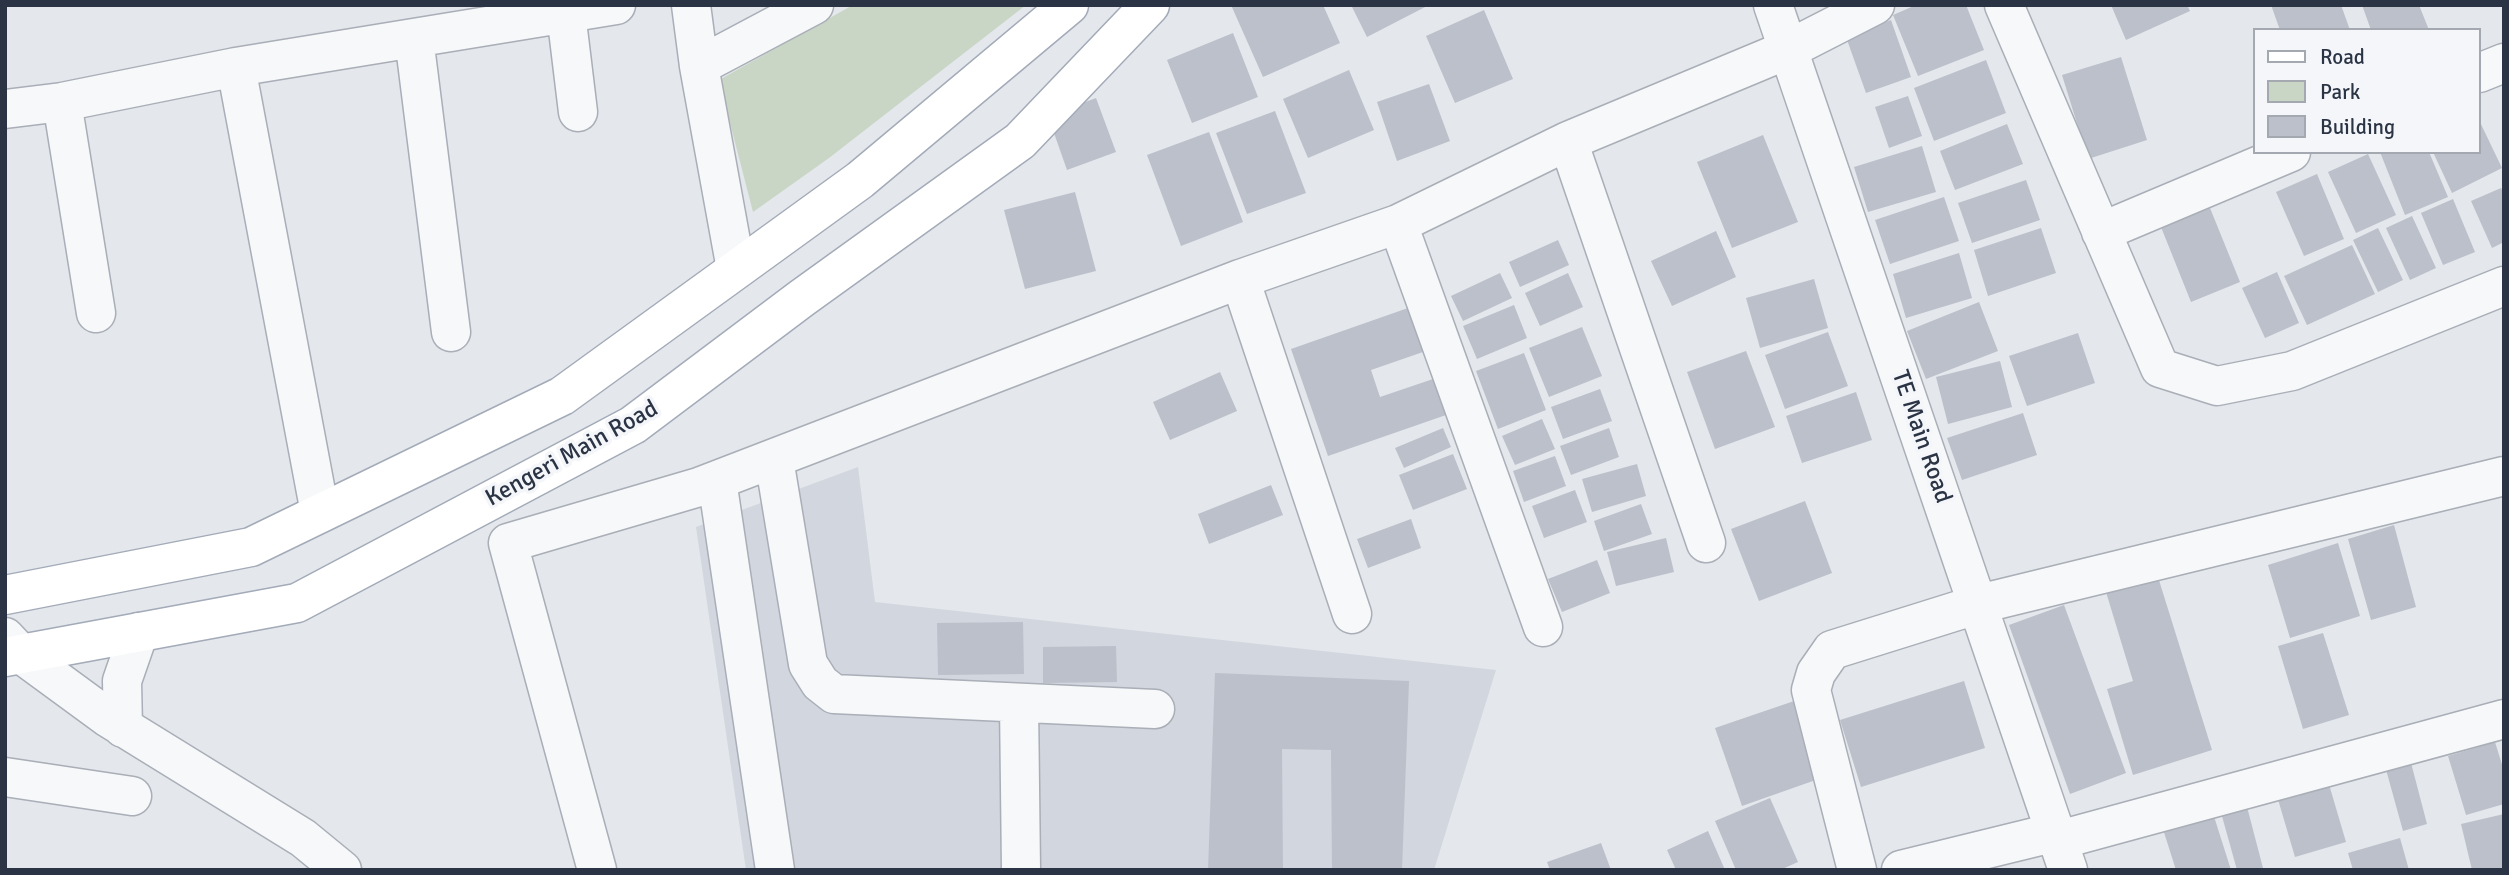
<!DOCTYPE html>
<html>
<head>
<meta charset="utf-8">
<style>
	body { margin:0 }
	#map { position:relative; width:2509px; height:875px; overflow:hidden; background:#e4e7ec; font-family:Signika,sans-serif }
	canvas { display:block }
	.frame { position:absolute; inset:0; border:7px solid #2b3445; pointer-events:none }
	.legend { position:absolute; left:2253px; top:28px; width:228px; height:126px; box-sizing:border-box; background:#f4f6f9; border:2px solid #a4a8b1; margin:0; padding:9px 12px; list-style:none; font-size:21px; color:#2b3445 }
	.legend li { display:flex; align-items:center; gap:14px; height:35px }
	.legend b { width:35px; border:2px solid #a4a8b1 }
</style>
</head>
<body>
<div id="map">
<canvas width="2509" height="875"></canvas>
<div class="frame"></div>
<ul class="legend">
<li><b style="height:9px;background:#fff"></b>Road</li>
<li><b style="height:19px;background:#c9d6c5"></b>Park</li>
<li><b style="height:19px;background:#bbc0ca"></b>Building</li>
</ul>
</div>
<script>
const c = document.querySelector('canvas').getContext('2d');
c.lineJoin = 'round';
function fillPath(path, color) { c.fillStyle = color; c.fill(path, 'evenodd'); }
const toPath = rows => new Path2D(rows.map(r => 'M' + r).join(''));
function strokePath(path, color, width, dash) { c.strokeStyle = color; c.lineWidth = width; c.lineCap = dash ? 'butt' : 'round'; c.setLineDash(dash || []); c.stroke(path); }
function label(font, color, halo, rows, align = 'center') {
  c.font = font + ' Signika,sans-serif'; c.lineWidth = 7; c.setLineDash([]); c.textBaseline = 'middle'; c.strokeStyle = halo; c.fillStyle = color; for (const [text, x, y, turn = 0] of rows) {
    c.save(); c.translate(x, y); c.rotate((+turn || 0) * Math.PI / 180); c.textAlign = isNaN(turn) ? turn : align; if (halo) c.strokeText(text, 0, 0); c.fillText(text, 0, 0); c.restore();
  }
}
fillPath(toPath([
	[858,467,875,602,1496,670,1434,870,746,870,696,527]
]), '#d2d6de');
fillPath(toPath([
	[853,5,1026,5,829,158,753,212,719,80]
]), '#c9d6c5');
fillPath(toPath([
	[1231,5,1323,5,1340,43,1263,77],
	[1351,5,1429,5,1367,37],
	[1916,5,1966,5,1984,50,1918,76,1893,15],
	[2111,5,2187,5,2190,11,2126,40],
	[2271,5,2341,5,2350,30,2280,30],
	[2362,5,2419,5,2429,30,2371,30],
	[1484,10,1513,79,1455,103,1426,36],
	[1891,20,1911,77,1866,93,1846,37],
	[1233,33,1258,97,1192,123,1167,60],
	[2121,57,2147,140,2088,159,2062,75],
	[1986,60,2006,113,1934,141,1914,88],
	[1349,70,1374,130,1308,158,1283,99],
	[1429,84,1450,141,1397,161,1377,102],
	[1908,96,1922,136,1889,148,1875,107],
	[1096,98,1116,152,1067,170,1048,116],
	[1275,111,1306,193,1247,214,1216,133],
	[2479,120,2502,168,2452,193,2433,152,2479,152],
	[2007,124,2023,164,1955,190,1940,151],
	[1209,132,1243,222,1181,246,1147,155],
	[1763,135,1798,222,1732,248,1697,162],
	[1922,146,1936,192,1868,212,1854,167],
	[2380,152,2429,152,2448,197,2405,215],
	[2368,154,2396,215,2356,233,2328,172],
	[2317,174,2344,239,2304,256,2276,192],
	[2026,180,2040,220,1972,243,1958,203],
	[2501,188,2504,194,2504,242,2492,248,2471,201],
	[1075,192,1096,271,1025,289,1004,210],
	[1944,197,1959,241,1890,264,1875,220],
	[2453,199,2475,252,2443,265,2421,213],
	[2210,208,2240,282,2191,302,2161,227],
	[2412,216,2436,268,2410,280,2386,228],
	[2041,228,2056,273,1988,296,1974,250],
	[2378,228,2403,280,2378,292,2353,240],
	[1716,231,1736,277,1672,306,1651,261],
	[1558,240,1569,265,1520,287,1509,262],
	[2352,245,2375,294,2307,325,2284,276],
	[1959,253,1972,298,1906,318,1893,274],
	[2277,272,2299,323,2265,338,2242,288],
	[1500,273,1512,298,1463,321,1451,296],
	[1568,273,1583,307,1540,326,1525,293],
	[1814,279,1828,328,1760,348,1746,298],
	[1979,302,1998,351,1926,379,1907,331],
	[1514,305,1527,338,1477,359,1463,326],
	[1408,308,1423,352,1371,370,1380,397,1433,379,1446,415,1328,456,1291,349],
	[1582,327,1602,376,1549,397,1529,348],
	[1828,332,1848,386,1785,409,1765,355],
	[2078,333,2095,383,2027,406,2009,356],
	[1746,351,1775,427,1715,449,1687,372],
	[1524,353,1546,410,1498,429,1476,371],
	[2000,361,2012,407,1948,424,1936,377],
	[1220,372,1237,411,1170,440,1153,402],
	[1600,389,1612,421,1563,439,1551,407],
	[1856,392,1872,440,1802,463,1786,416],
	[2023,413,2037,455,1962,480,1947,438],
	[1542,419,1555,449,1515,465,1502,436],
	[1443,428,1451,447,1404,468,1395,448],
	[1609,428,1619,457,1571,475,1560,446],
	[1453,454,1467,489,1413,510,1399,475],
	[1555,456,1566,486,1524,502,1513,471],
	[1637,464,1646,496,1592,512,1582,479],
	[1271,485,1283,515,1209,544,1198,514],
	[1575,490,1587,522,1544,538,1532,506],
	[1805,501,1832,573,1759,601,1731,529],
	[1641,504,1652,534,1604,551,1594,521],
	[1411,519,1421,548,1368,568,1357,539],
	[2394,525,2416,607,2371,620,2348,539],
	[1666,538,1674,572,1616,586,1607,552],
	[2338,543,2360,616,2290,638,2268,565],
	[1597,560,1610,593,1562,612,1548,579],
	[2158,577,2212,750,2133,775,2107,689,2133,681,2106,592],
	[2064,605,2126,773,2070,794,2009,625],
	[1023,622,1024,674,938,675,937,623],
	[2323,633,2349,715,2303,729,2278,646],
	[1116,646,1117,682,1043,683,1043,647],
	[1215,673,1409,681,1402,870,1332,870,1331,750,1282,749,1283,870,1208,870],
	[1964,681,1985,748,1861,787,1840,720],
	[1800,699,1827,776,1742,806,1715,728],
	[2495,742,2504,771,2504,804,2466,815,2448,756],
	[2410,759,2427,824,2403,831,2385,766],
	[2328,781,2346,842,2295,857,2277,796],
	[1770,798,1798,862,1780,870,1736,870,1715,821],
	[2246,803,2263,868,2256,870,2237,870,2220,809],
	[2211,807,2231,870,2176,870,2161,823],
	[2504,814,2504,870,2472,870,2461,824],
	[1708,831,1725,870,1676,870,1667,850],
	[2400,838,2409,870,2353,870,2348,853],
	[1601,843,1611,870,1550,870,1547,862]
]), '#bbc0ca');
const minor = toPath([
	[565,5,578,112],
	[691,5,699,66,736,269],
	[1773,5,2068,870],
	[2004,5,2160,368,2217,386,2292,371,2504,286],
	[414,38,451,332],
	[699,66,814,5],
	[236,67,320,513],
	[2479,73,2504,63],
	[62,102,96,313],
	[5,109,62,102,236,67,616,5],
	[1568,141,1706,543],
	[1398,224,1543,627],
	[2101,232,2291,152],
	[1240,279,1352,614],
	[774,459,808,664,820,683,834,694,1155,709],
	[717,480,775,870],
	[5,637,21,654,107,717,303,838,342,870],
	[1019,703,1021,870],
	[123,728,122,681,139,632],
	[5,777,132,796],
	[2059,840,2504,719],
	[597,870,508,543,699,487,1240,279,1398,224,1568,141,1789,49,1875,5],
	[1857,870,1811,690,1816,673,1832,650,1979,604,2504,476],
	[1901,870,2056,832]
]);
const major = toPath([
	[5,595,251,547,562,396,860,180,1069,5],
	[5,657,297,603,633,425,802,298,1020,141,1150,5]
]);
strokePath(minor, '#a9aeb7', 41);
strokePath(major, '#a3abb8', 41);
strokePath(minor, '#f7f8fa', 38);
strokePath(major, '#fff', 38);
label('24px', '#2b3445', '#f4f6f9', [
	["TE Main Road",1921,437,71],
	["Kengeri Main Road",572,454,-29]
]);
</script>
</body>
</html>
